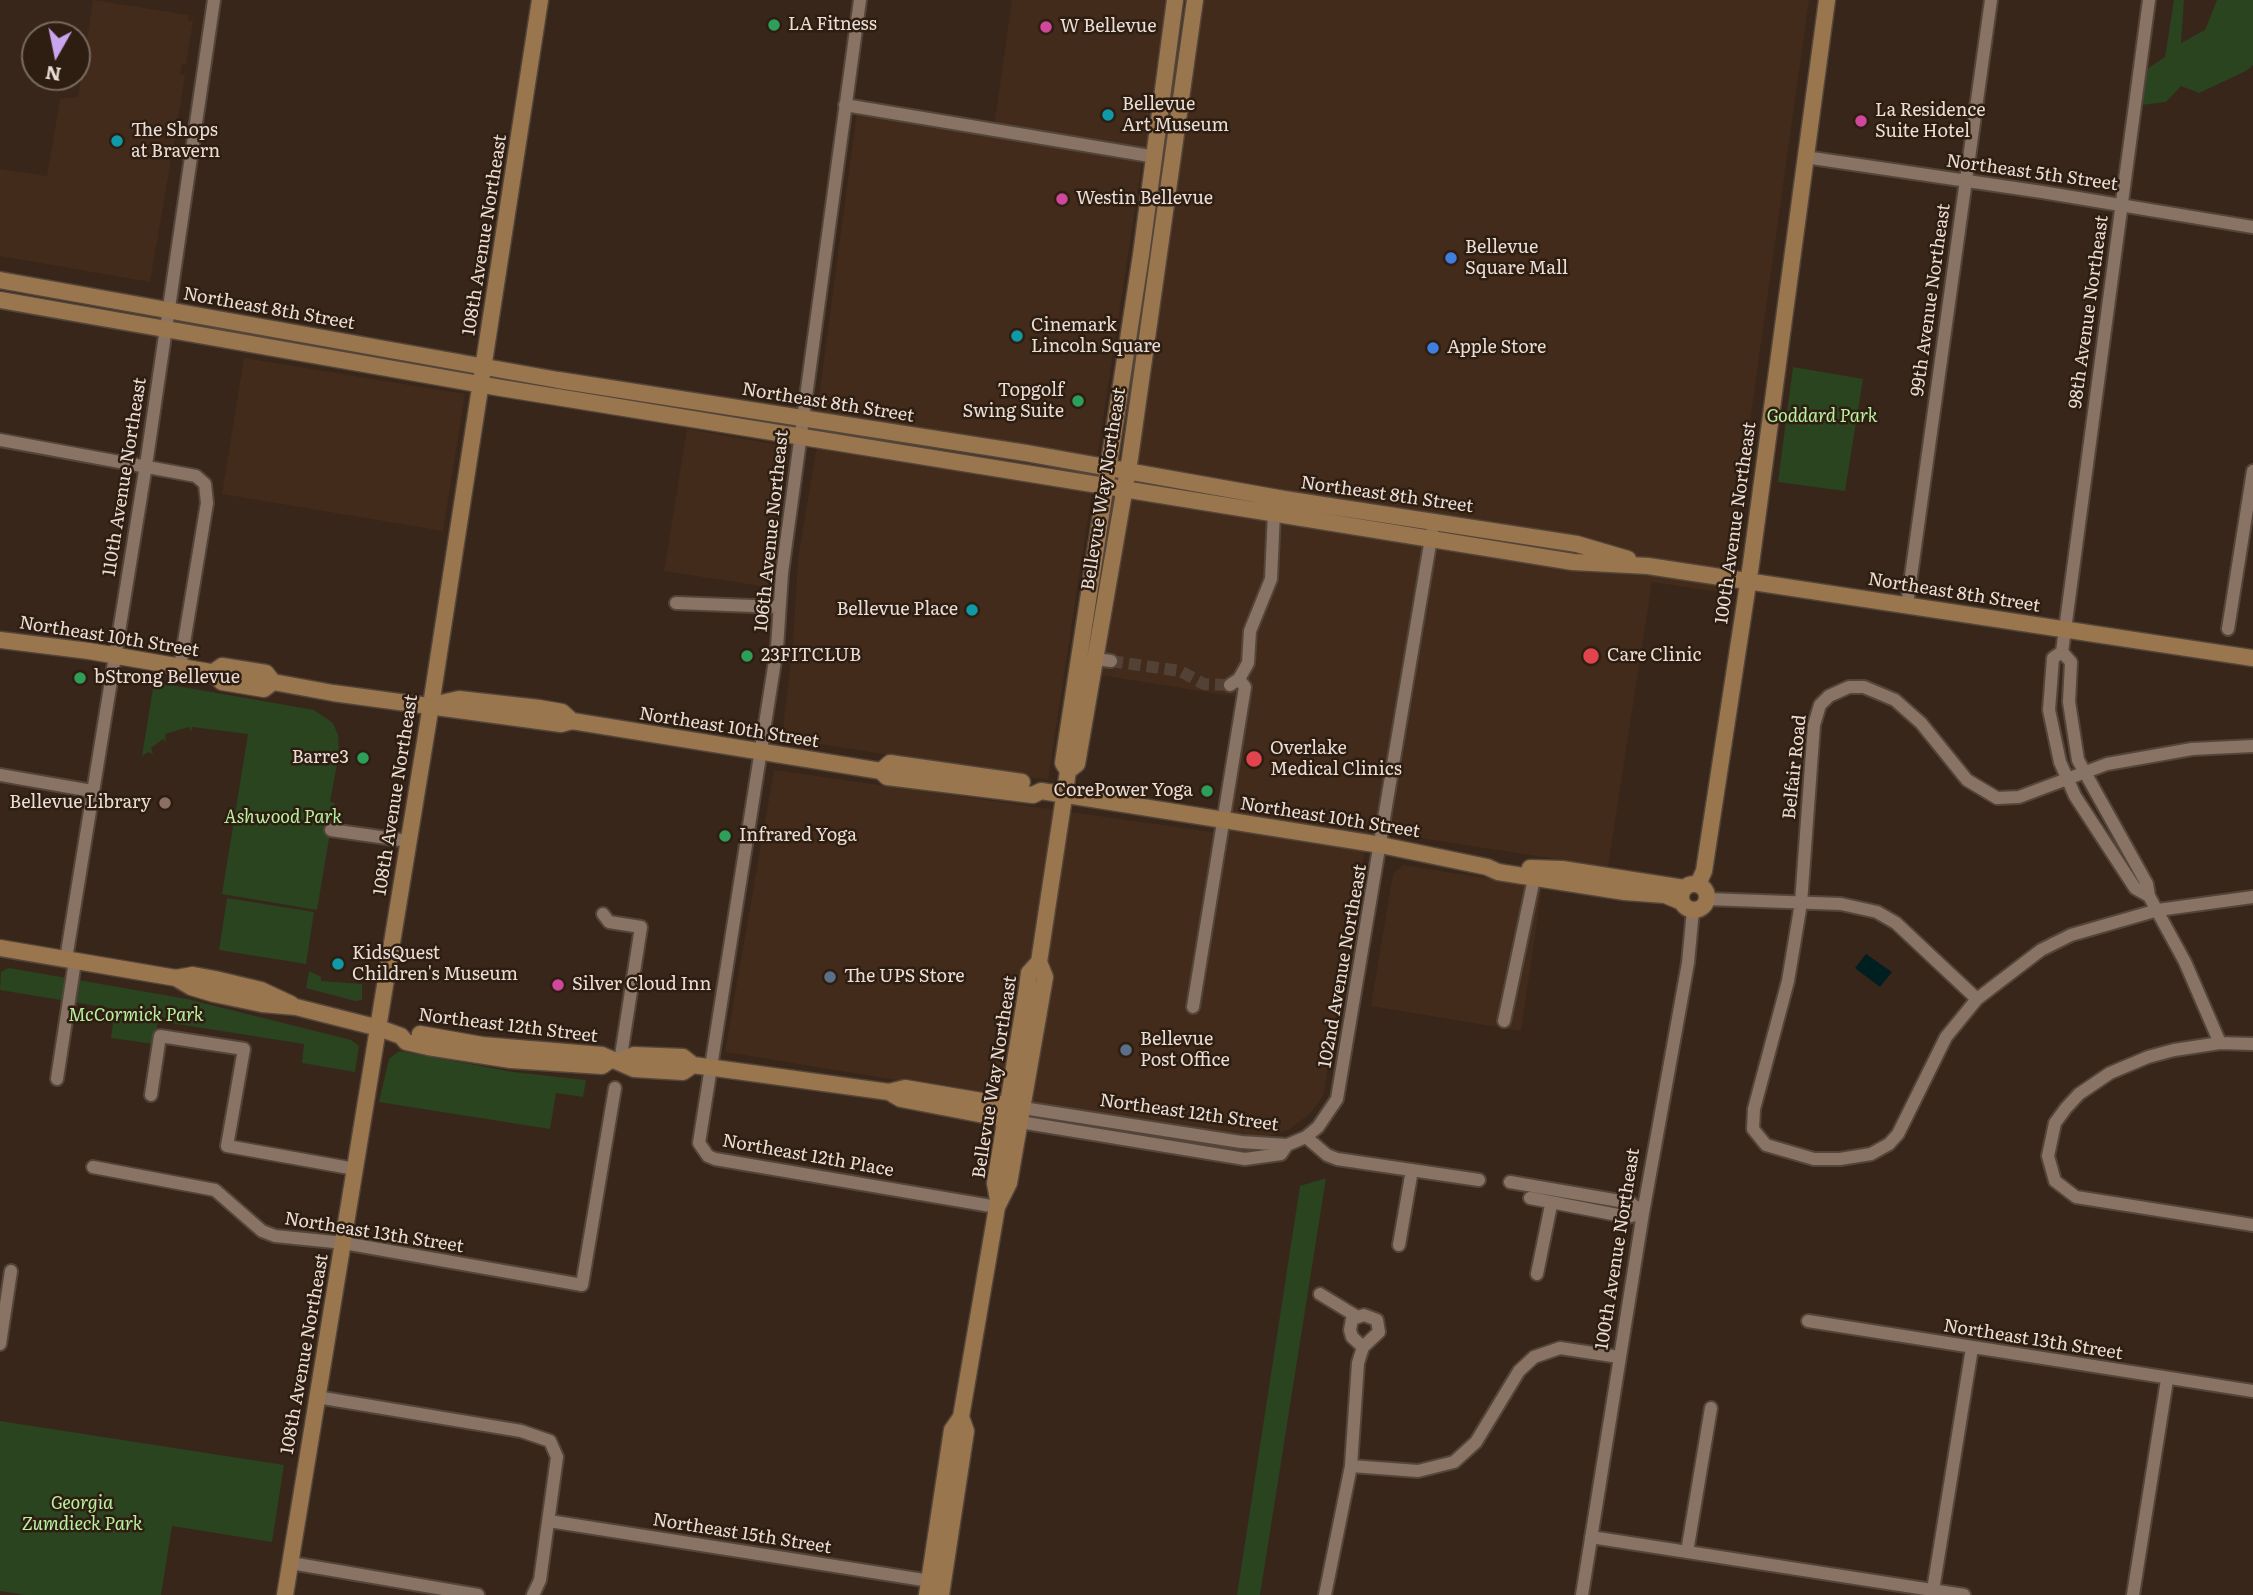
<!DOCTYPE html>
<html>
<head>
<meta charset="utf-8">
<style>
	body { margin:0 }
	#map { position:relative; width:2253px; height:1595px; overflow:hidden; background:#38261a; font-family:Literata,serif }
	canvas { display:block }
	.north { position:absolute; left:21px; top:21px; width:70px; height:70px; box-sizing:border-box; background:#2e1d11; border:2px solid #796a5f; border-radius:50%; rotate:189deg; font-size:19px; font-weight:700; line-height:28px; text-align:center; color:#e9ddd5 }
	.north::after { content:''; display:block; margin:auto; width:24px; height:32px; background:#c9a5ee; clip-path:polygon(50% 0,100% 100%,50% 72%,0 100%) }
</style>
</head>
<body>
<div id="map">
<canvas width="2253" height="1595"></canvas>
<div class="north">N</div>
</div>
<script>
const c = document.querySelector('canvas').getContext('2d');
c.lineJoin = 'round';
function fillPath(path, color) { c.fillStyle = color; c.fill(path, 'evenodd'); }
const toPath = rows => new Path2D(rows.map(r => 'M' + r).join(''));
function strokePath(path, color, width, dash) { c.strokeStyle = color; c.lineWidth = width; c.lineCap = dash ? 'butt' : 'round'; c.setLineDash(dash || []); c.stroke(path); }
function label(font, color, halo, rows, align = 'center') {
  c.font = font + ' Literata,serif'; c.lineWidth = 5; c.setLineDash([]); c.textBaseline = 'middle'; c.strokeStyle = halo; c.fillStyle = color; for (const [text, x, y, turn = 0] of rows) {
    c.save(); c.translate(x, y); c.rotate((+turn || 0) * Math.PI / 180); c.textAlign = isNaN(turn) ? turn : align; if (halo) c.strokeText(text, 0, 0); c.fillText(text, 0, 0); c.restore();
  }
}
fillPath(toPath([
	[93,0,189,15,188,20,193,21,186,64,182,64,180,74,185,75,180,107,150,282,0,256,0,169,47,176,60,99,78,97],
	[1012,0,1809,0,1726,593,1652,582,1608,867,1368,830,1323,1096,1311,1113,1290,1129,1266,1137,1252,1138,725,1052,774,770,1219,833,1244,698,1106,676,1092,677,1165,161,994,127],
	[857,112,1142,163,1048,780,782,738,793,643,798,559,817,446,818,404],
	[244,358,465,394,443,531,222,494],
	[687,429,790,447,768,587,664,571],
	[1403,865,1542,887,1521,1031,1371,1006,1393,874]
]), '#422b1a');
fillPath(toPath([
	[2174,0,2184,0,2181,43,2205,30,2217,0,2253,0,2253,65,2246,71,2199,93,2181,86,2166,102,2141,105,2147,69,2165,57],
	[1793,367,1863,379,1845,491,1778,482],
	[154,682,314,710,333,723,338,735,339,753,330,802,335,803,317,910,222,894,248,734,192,727,191,732,189,727,165,734,166,742,163,739,151,748,153,755,149,752,142,756],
	[227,898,314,912,306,964,219,950],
	[9,968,187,999,351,1040,359,1046,355,1072,302,1063,304,1044,158,1021,154,1044,111,1038,115,1009,0,990,1,972],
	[309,971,321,977,321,981,362,984,362,1000,355,1001,306,988],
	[399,1051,513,1072,586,1080,583,1097,556,1093,550,1129,379,1102,389,1059],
	[1326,1178,1260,1595,1237,1595,1300,1186],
	[0,1421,284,1465,272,1542,172,1526,161,1595,25,1595,0,1591]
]), '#29441f');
fillPath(toPath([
	[1866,954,1892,972,1880,987,1855,968]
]), '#001f21');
strokePath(toPath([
	[1111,661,1180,671,1204,684,1230,685]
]), '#534136', 12, [12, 6]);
const minor = toPath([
	[860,0,782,573,777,648,699,1143,708,1156,715,1159,997,1207],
	[2149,0,2062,652,2071,662,2069,702,2078,760,2147,884,2149,896,2185,962,2220,1043],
	[845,105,1156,157],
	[1805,157,2042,192,2253,227],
	[0,440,196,476,205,484,207,503,180,667],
	[676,603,779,607],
	[1907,605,1991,0],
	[2228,629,2253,471],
	[2062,652,2053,658,2049,710,2060,762,2075,796,2135,888,2149,896],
	[1095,659,1111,661],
	[1230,685,1239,679,1248,663,1250,631,1271,579,1274,513],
	[2253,746,2192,749,2107,764,2019,797,1997,798,1967,780,1921,723,1895,700,1864,687,1849,687,1829,696,1820,705,1814,725,1801,903,1788,981,1754,1109,1753,1129,1766,1145,1814,1159,1840,1159,1871,1154,1889,1144,1898,1134,1946,1037,1977,999,2041,950,2071,935,2158,910,2253,897],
	[0,775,92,791],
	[331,830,408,841],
	[1707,899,1841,904,1877,912,1896,923,1977,999],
	[603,914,609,922,641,927,620,1062],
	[66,959,146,465,214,0],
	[1193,1007,1245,687,1239,679],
	[1504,1021,1536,869],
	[2253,1044,2220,1043,2174,1050,2148,1057,2110,1073,2079,1094,2066,1108,2055,1123,2048,1156,2055,1181,2076,1197,2253,1225],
	[57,1079,75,961],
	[151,1095,160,1036,244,1049,227,1146,355,1169],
	[1023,1108,1241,1142,1287,1145],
	[1020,1122,1245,1159,1281,1154,1287,1145],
	[1306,1137,1327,1155,1337,1159,1479,1180],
	[1287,1145,1306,1137,1318,1127,1337,1099,1432,532],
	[93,1167,215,1190,262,1231,275,1236,344,1243,582,1285,615,1088],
	[1510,1182,1631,1203,1643,1213],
	[1530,1198,1628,1217,1643,1213],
	[1399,1245,1412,1170],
	[1537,1274,1551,1205],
	[1320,1294,1356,1316],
	[1808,1321,2253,1391],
	[0,1344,11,1271],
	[317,1397,521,1431,550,1441,557,1457,540,1580,533,1595],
	[1351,1466,1418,1471,1454,1462,1476,1442,1519,1371,1534,1357,1560,1348,1619,1357],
	[549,1521,930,1581],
	[1591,1537,1964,1595],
	[1687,1552,1711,1408],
	[291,1563,478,1595],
	[1933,1590,1972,1348],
	[1325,1595,1351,1466,1358,1363,1363,1347,1379,1332,1377,1320,1364,1315,1352,1319,1350,1330,1352,1337,1363,1347],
	[1582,1595,1643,1213,1688,963,1693,910],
	[2133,1595,2167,1380]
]);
const major = toPath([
	[0,280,558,380,1026,453,1284,499,1577,544,1628,559],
	[0,300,501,388,1573,562,1648,566,2253,658],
	[0,640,89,651,210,672],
	[273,682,264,689,222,682,212,673,222,666,266,673,273,682,333,693,561,724,572,721,881,771,887,777,1033,795,1041,791,1086,798,1381,845,1487,867,1498,872,1625,892,1665,895,1682,902],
	[437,704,459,699,539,708,562,712,572,721],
	[881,771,890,763,1022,782],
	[1068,771,1077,764,1130,458,1195,0],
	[1530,868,1562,869,1684,888],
	'1681 897a13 13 0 1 1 26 0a13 13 0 1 1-26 0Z',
	[1698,884,1704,871,1751,564,1827,0],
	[0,948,176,978,193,975,215,979,261,990,291,1004],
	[176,978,191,987,214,994,262,1004,296,1007,379,1028,401,1036,406,1042,428,1047,511,1060,602,1066,609,1061],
	[420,1034,482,1045,602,1055,634,1069,683,1072,693,1065],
	[620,1062,634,1055,683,1057,693,1065,889,1092,901,1099,1020,1122],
	[889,1092,905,1088,1017,1107],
	[998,1200,995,1183,1027,988,1029,973,1039,962],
	[285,1595,431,705,540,0],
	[927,1595,952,1430,961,1417,997,1207,1009,1183,1045,977,1039,962,1068,771,1063,763,1141,255,1175,0],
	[941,1595,966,1431,961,1417]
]);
strokePath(minor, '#54453a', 16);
strokePath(major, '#54453a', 19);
strokePath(minor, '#887365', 12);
strokePath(major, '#9a764e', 16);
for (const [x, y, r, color] of [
	[774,25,7,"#2e9e5b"],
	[1046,27,7,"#d1479c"],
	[1108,115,7,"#0f9aa8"],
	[1861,121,7,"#d1479c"],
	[117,141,7,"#0f9aa8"],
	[1062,199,7,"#d1479c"],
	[1451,258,7,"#3f7fe0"],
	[1017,336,7,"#0f9aa8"],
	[1433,348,7,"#3f7fe0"],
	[1078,401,7,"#2e9e5b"],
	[972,610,7,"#0f9aa8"],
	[747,656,7,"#2e9e5b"],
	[1591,656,9,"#e0444e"],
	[80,678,7,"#2e9e5b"],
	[363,758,7,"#2e9e5b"],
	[1254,759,9,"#e0444e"],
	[1207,791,7,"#2e9e5b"],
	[165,803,7,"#8d6e63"],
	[725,836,7,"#2e9e5b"],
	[338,964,7,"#0f9aa8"],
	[830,977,7,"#5c6f8a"],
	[558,985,7,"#d1479c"],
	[1126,1050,7,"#5c6f8a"]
]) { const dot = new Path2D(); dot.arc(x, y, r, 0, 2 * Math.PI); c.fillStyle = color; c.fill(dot); strokePath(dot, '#2e1d11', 2.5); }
label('18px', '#e9ddd5', '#2e1d11', [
	["LA Fitness",788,25],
	["W Bellevue",1060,27],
	["Bellevue",1122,105],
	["Art Museum",1122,126],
	["La Residence",1875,111],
	["Suite Hotel",1875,132],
	["The Shops",131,131],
	["at Bravern",131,152],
	["Westin Bellevue",1076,199],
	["Bellevue",1465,248],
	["Square Mall",1465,269],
	["Cinemark",1031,326],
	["Lincoln Square",1031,347],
	["Apple Store",1447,348],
	["Topgolf",1064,391,"right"],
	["Swing Suite",1064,412,"right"],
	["Bellevue Place",958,610,"right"],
	["23FITCLUB",761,656],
	["Care Clinic",1607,656],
	["bStrong Bellevue",94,678],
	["Overlake",1270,749],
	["Medical Clinics",1270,770],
	["Barre3",349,758,"right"],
	["CorePower Yoga",1193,791,"right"],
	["Bellevue Library",151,803,"right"],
	["Infrared Yoga",739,836],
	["KidsQuest",352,954],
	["Children's Museum",352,975],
	["The UPS Store",844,977],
	["Silver Cloud Inn",572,985],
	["Bellevue",1140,1040],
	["Post Office",1140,1061]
], 'left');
label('18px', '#e9ddd5', '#2e1d11', [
	["Northeast 5th Street",2032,173,8],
	["108th Avenue Northeast",485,235,-81],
	["99th Avenue Northeast",1931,300,-82],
	["Northeast 8th Street",269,309,10],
	["98th Avenue Northeast",2089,312,-82],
	["Northeast 8th Street",828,403,9],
	["110th Avenue Northeast",125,477,-81],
	["Bellevue Way Northeast",1104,489,-81],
	["Northeast 8th Street",1387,495,8],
	["100th Avenue Northeast",1736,523,-82],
	["106th Avenue Northeast",772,531,-84],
	["Northeast 8th Street",1954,593,9],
	["Northeast 10th Street",109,637,9],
	["Northeast 10th Street",729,728,9],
	["Belfair Road",1795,767,-84],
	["108th Avenue Northeast",396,795,-81],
	["Northeast 10th Street",1330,818,9],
	["102nd Avenue Northeast",1343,966,-80],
	["Northeast 12th Street",508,1026,7],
	["Bellevue Way Northeast",995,1077,-81],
	["Northeast 12th Street",1189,1113,8],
	["Northeast 12th Place",808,1156,10],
	["Northeast 13th Street",374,1233,9],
	["100th Avenue Northeast",1618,1249,-81],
	["Northeast 13th Street",2033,1340,9],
	["108th Avenue Northeast",305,1354,-80],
	["Northeast 15th Street",742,1534,9]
]);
label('italic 18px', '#b6f2a0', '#2e1d11', [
	["Goddard Park",1822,417],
	["Ashwood Park",283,818],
	["McCormick Park",136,1016],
	["Georgia",82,1504],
	["Zumdieck Park",82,1525]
]);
</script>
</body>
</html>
